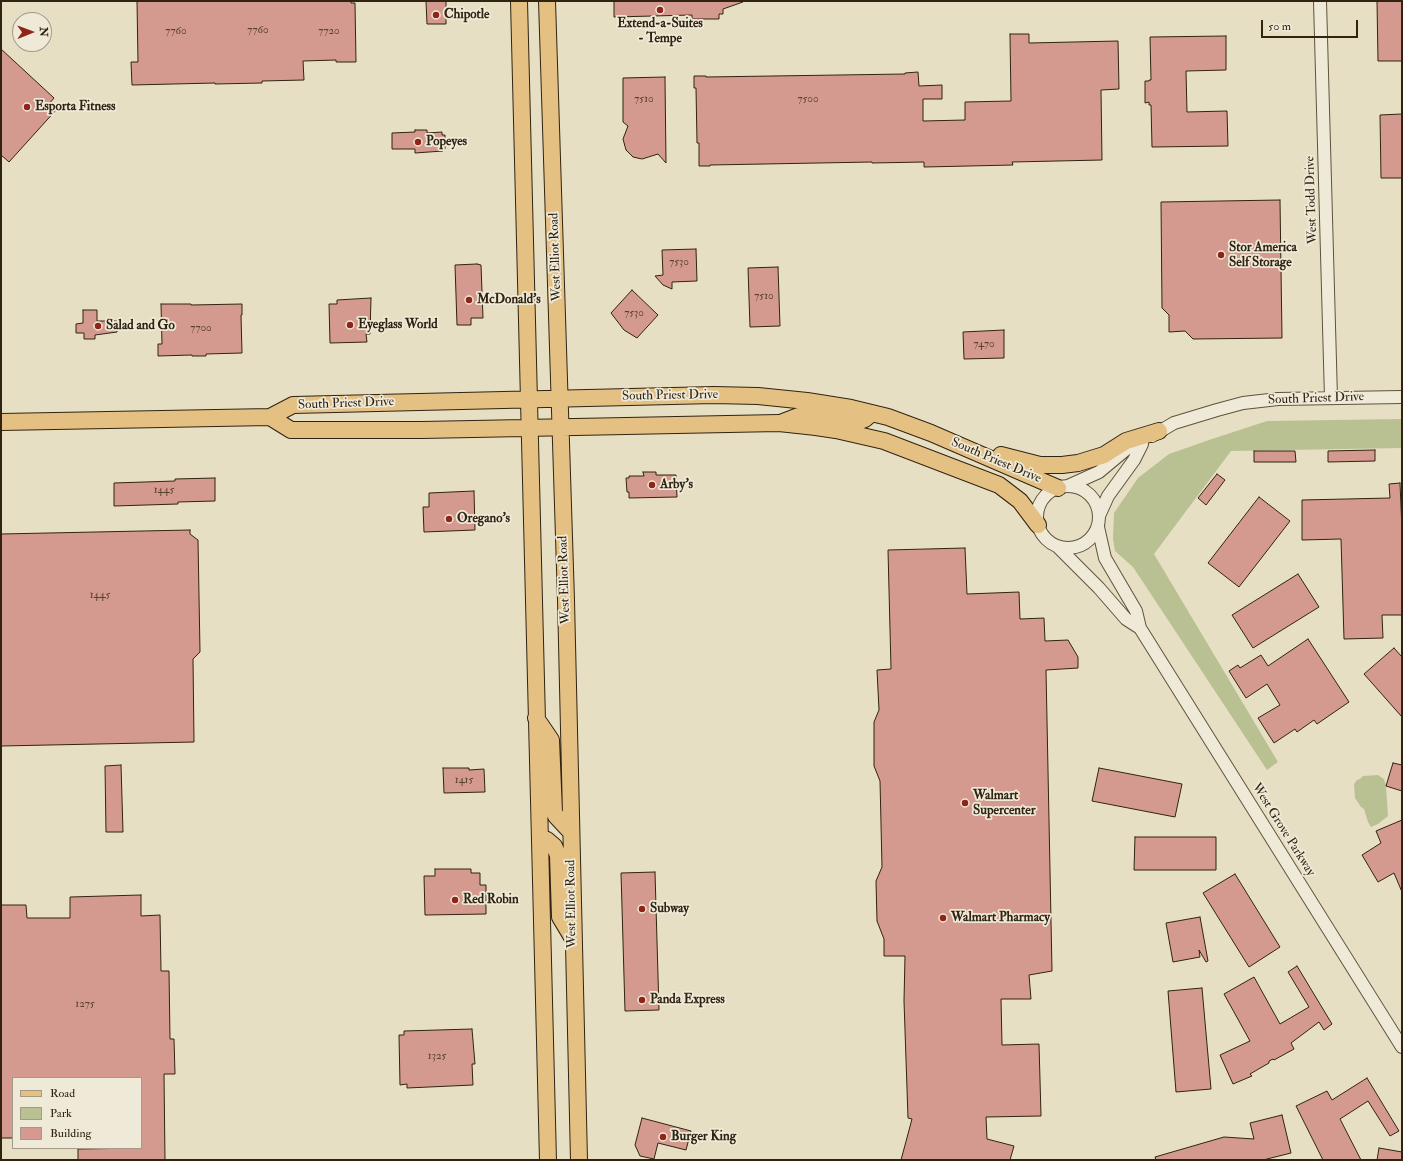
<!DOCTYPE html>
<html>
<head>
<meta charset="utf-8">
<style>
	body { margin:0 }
	#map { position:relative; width:1403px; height:1161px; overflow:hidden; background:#e7dfc3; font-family:"IM FELL Double Pica",serif }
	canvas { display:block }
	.frame { position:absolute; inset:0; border:2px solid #302312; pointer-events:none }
	.legend { position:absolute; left:12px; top:1077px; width:130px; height:72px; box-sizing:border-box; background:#efead8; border:1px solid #a39a89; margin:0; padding:5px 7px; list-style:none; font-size:12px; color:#302312 }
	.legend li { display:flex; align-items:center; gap:8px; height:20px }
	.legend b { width:20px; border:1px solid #a39a89 }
	.north { position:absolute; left:12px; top:12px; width:40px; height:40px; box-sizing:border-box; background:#efead8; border:1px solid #a39a89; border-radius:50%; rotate:89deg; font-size:11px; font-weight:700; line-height:16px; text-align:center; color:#302312 }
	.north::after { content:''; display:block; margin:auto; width:14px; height:18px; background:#8f2418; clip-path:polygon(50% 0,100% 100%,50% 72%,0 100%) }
	.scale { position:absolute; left:1261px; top:20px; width:97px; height:18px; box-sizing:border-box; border:2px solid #302312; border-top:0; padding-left:5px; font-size:12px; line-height:14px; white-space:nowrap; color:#302312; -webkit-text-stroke:3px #efead8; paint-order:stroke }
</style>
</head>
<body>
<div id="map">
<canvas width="1403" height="1161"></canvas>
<div class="frame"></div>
<ul class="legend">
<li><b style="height:5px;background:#e4c082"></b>Road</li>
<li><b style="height:11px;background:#b9c192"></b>Park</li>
<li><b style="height:11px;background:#d49a8f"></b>Building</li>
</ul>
<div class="north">N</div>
<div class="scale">50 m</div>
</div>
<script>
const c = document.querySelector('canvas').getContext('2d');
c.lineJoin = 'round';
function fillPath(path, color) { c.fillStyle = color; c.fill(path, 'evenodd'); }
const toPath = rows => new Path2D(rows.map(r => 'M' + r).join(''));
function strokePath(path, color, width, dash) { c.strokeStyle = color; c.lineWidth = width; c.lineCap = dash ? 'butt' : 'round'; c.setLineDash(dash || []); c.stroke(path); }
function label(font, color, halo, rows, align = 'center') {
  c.font = font + ' "IM FELL Double Pica",serif'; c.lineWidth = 3.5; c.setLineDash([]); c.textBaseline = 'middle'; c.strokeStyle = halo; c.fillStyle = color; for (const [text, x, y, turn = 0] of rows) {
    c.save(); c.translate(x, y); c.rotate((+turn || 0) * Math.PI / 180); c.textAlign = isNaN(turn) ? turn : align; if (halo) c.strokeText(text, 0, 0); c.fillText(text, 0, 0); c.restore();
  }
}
fillPath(toPath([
	[1402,419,1402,448,1231,451,1154,554,1278,762,1267,770,1133,567,1115,551,1113,539,1114,513,1138,478,1169,454,1209,440,1267,421],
	[1378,775,1384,779,1386,786,1388,816,1378,824,1371,827,1368,822,1364,809,1361,807,1355,798,1354,784,1357,780,1360,779,1363,776]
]), '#b9c192');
const building = toPath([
	[137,1,351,1,351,3,355,3,356,62,336,62,336,60,303,61,304,80,262,81,262,83,215,84,215,83,132,85,131,62,138,62,137,1],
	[426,1,446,1,446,24,427,24,426,1],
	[614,1,743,1,743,2,723,9,723,14,719,14,719,19,692,19,692,15,614,17,614,1],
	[1377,1,1402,1,1402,61,1378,61,1377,1],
	[1010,34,1029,34,1029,43,1118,41,1119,89,1101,90,1102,160,1012,162,1013,165,924,167,924,162,872,163,872,162,710,165,710,166,699,166,699,143,697,143,696,88,694,88,694,76,706,76,706,77,905,74,905,73,918,72,919,86,942,85,942,99,923,99,923,121,965,120,965,102,1011,101,1010,34],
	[1226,36,1226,70,1186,71,1187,112,1227,111,1228,146,1152,147,1151,105,1149,105,1149,102,1145,103,1145,81,1149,81,1149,80,1151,80,1150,37,1226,36],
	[1,49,54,98,49,104,56,110,9,162,1,155,1,49],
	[665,77,666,163,658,154,642,159,633,157,626,150,623,139,628,126,623,122,623,78,665,77],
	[1402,114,1402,178,1381,178,1380,115,1402,114],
	[415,130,427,130,427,133,442,132,442,135,445,135,445,149,443,149,443,151,415,153,415,149,392,149,392,133,415,132,415,130],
	[1280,200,1282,338,1193,339,1185,331,1169,332,1169,315,1162,308,1161,202,1280,200],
	[696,249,697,281,672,282,672,289,663,285,655,276,663,275,662,250,696,249],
	[477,264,481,265,483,318,471,318,471,325,457,325,455,265,477,264],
	[778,267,780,326,750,327,748,268,778,267],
	[632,290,658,315,637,338,624,330,611,313,632,290],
	[371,298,370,334,366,334,367,342,330,343,329,304,337,304,337,300,371,298],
	[161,304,191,304,191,305,242,304,242,315,241,315,242,353,206,354,206,356,192,356,192,355,158,356,158,344,162,344,161,304],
	[83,310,97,310,97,321,117,321,117,332,95,335,95,339,84,339,84,333,76,333,76,324,83,323,83,310],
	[1004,330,1004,358,964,359,963,332,1004,330],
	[1375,450,1375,461,1328,462,1328,451,1375,450],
	[1254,451,1295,451,1296,462,1254,462,1254,451],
	[643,472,656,472,656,475,676,475,677,497,629,498,629,492,627,492,626,478,629,478,629,476,644,476,643,472],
	[1217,474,1225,480,1206,505,1198,498,1217,474],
	[215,478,215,501,178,502,178,504,114,506,114,483,175,481,175,479,215,478],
	[1400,483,1402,529,1402,615,1382,615,1383,638,1344,639,1341,539,1302,540,1302,500,1390,498,1389,484,1400,483],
	[474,491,475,530,424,532,423,507,429,507,429,493,474,491],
	[1259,497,1290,521,1239,587,1208,563,1259,497],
	[190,530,190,534,198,540,200,652,193,659,194,742,1,746,1,534,190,530],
	[965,548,967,594,1019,592,1020,619,1044,618,1045,641,1068,640,1078,657,1078,668,1046,670,1052,971,1029,975,1031,999,1001,999,1002,1045,1039,1044,1041,1116,986,1117,987,1139,1014,1146,1010,1160,901,1160,912,1119,908,1118,904,1001,905,956,884,956,884,939,877,921,876,881,882,867,880,781,874,766,874,722,879,710,877,670,891,669,888,550,965,548],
	[1298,574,1319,607,1253,648,1232,615,1298,574],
	[1308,639,1349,702,1317,724,1314,720,1297,732,1295,729,1274,743,1258,718,1280,705,1267,684,1246,698,1229,671,1238,665,1240,668,1261,655,1268,666,1308,639],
	[1394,648,1402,657,1402,717,1364,674,1394,648],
	[1393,763,1402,765,1402,791,1386,786,1393,763],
	[121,765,123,832,106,832,105,766,121,765],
	[443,768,469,768,469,770,484,769,485,792,444,793,443,768],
	[1099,768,1182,784,1175,817,1092,801,1099,768],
	[1402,820,1402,892,1394,873,1378,882,1362,855,1381,843,1376,831,1402,820],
	[1135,837,1216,837,1216,870,1134,870,1135,837],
	[435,869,471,869,471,873,480,873,480,885,486,885,486,914,425,915,424,876,435,876,435,869],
	[655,872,659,1010,625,1011,621,873,655,872],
	[1235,874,1280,947,1249,967,1203,893,1235,874],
	[141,895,141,916,160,915,161,971,169,971,170,1039,174,1039,175,1074,164,1074,165,1160,78,1160,78,1149,141,1148,141,1078,13,1078,13,1138,1,1138,1,905,26,905,27,918,70,918,70,897,141,895],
	[1200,917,1208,961,1206,962,1199,950,1200,957,1173,962,1166,923,1200,917],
	[1297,966,1332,1024,1324,1030,1319,1022,1291,1043,1294,1049,1274,1060,1273,1059,1269,1061,1269,1063,1250,1074,1252,1076,1233,1084,1220,1055,1250,1041,1224,994,1254,977,1280,1024,1309,1007,1288,972,1297,966],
	[1202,988,1211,1089,1176,1092,1168,991,1202,988],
	[472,1029,475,1064,472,1064,473,1085,407,1088,407,1084,400,1085,399,1035,404,1035,404,1031,472,1029],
	[1367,1078,1399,1131,1390,1136,1368,1101,1340,1119,1361,1160,1323,1160,1296,1106,1327,1091,1332,1100,1367,1078],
	[1282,1115,1291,1153,1263,1160,1156,1160,1155,1157,1224,1137,1254,1139,1250,1123,1282,1115],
	[642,1118,691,1131,686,1150,658,1143,654,1159,640,1156,635,1145,642,1118],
	[1379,1148,1402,1152,1402,1160,1377,1160,1379,1148]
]);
fillPath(building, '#d49a8f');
strokePath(building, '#302312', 1);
const minor = toPath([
	[1320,1,1331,398],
	[1152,436,1174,423,1217,410,1243,403,1278,399,1402,397],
	'1037 517a31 31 0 1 1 62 0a31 31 0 1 1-62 0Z',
	[1068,486,1099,472,1129,447,1136,445],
	[1099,516,1108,496,1134,460,1142,444],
	[1098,527,1105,558,1136,611,1140,628,1402,1047],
	[1058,547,1099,588,1126,619,1140,628]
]);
const major = toPath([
	[519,1,548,1160],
	[547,1,566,600,579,1160],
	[270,417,291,430,422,430,779,423,816,427,836,430,884,441,999,485,1020,501,1038,525],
	[1,422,270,417,293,405,714,395,758,396,807,401,851,408,888,417,931,433,1058,488],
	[783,422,804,414,844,421,858,422,865,419,872,413],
	[1001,455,1040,465,1062,465,1078,463,1104,455,1126,441,1159,431],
	[536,718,551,740,554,812,556,816,570,831],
	[540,837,547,840,554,846,558,855,560,917,572,937]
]);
strokePath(minor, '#5e523e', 14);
strokePath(major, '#302312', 18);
strokePath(minor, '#efead8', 12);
strokePath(major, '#e4c082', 16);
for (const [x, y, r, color] of [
	[660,10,4,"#8f2418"],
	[436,15,4,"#8f2418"],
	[27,107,4,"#8f2418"],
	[418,142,4,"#8f2418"],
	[1221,255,4,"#8f2418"],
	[469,300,4,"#8f2418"],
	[350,325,4,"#8f2418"],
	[98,326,4,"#8f2418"],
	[652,485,4,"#8f2418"],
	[449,519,4,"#8f2418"],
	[965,803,4,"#8f2418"],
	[455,900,4,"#8f2418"],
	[642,909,4,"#8f2418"],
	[943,918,4,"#8f2418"],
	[642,1000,4,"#8f2418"],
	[663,1137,4,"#8f2418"]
]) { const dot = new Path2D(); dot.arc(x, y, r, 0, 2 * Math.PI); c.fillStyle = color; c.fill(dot); strokePath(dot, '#efead8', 1.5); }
label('11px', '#594131', null, [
	["7760",258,31],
	["7760",176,32],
	["7720",329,32],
	["7510",644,100],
	["7500",808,100],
	["7530",679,263],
	["7510",764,297],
	["7530",634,314],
	["7700",201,329],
	["7470",984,345],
	["1445",164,491],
	["1445",100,596],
	["1415",464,781],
	["1275",85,1005],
	["1325",437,1057]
]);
label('bold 13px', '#302312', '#efead8', [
	["Chipotle",444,15],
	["Extend-a-Suites",660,24,"center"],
	["- Tempe",660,39,"center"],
	["Esporta Fitness",35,107],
	["Popeyes",426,142],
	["Stor America",1229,248],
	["Self Storage",1229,263],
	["McDonald's",477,300],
	["Eyeglass World",358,325],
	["Salad and Go",106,326],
	["Arby's",660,485],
	["Oregano's",457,519],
	["Walmart",973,796],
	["Supercenter",973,811],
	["Red Robin",463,900],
	["Subway",650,909],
	["Walmart Pharmacy",951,918],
	["Panda Express",650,1000],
	["Burger King",671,1137]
], 'left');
label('13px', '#302312', '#efead8', [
	["West Todd Drive",1312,200,-92],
	["West Elliot Road",556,257,-92],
	["South Priest Drive",670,396,-1],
	["South Priest Drive",1316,399,-2],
	["South Priest Drive",346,404,-2],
	["South Priest Drive",996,461,23],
	["West Elliot Road",565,580,-92],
	["West Grove Parkway",1283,830,58],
	["West Elliot Road",572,904,-91]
]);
</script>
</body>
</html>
